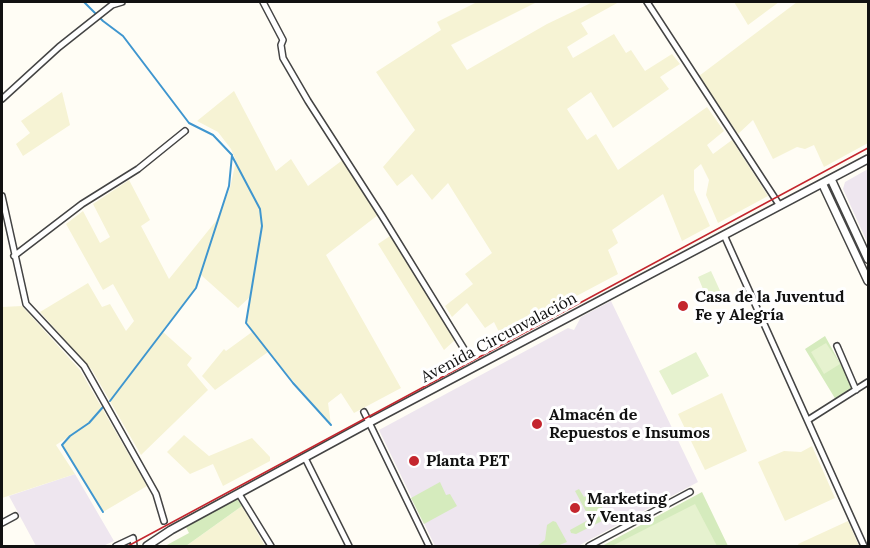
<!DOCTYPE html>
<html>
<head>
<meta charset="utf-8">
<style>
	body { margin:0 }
	#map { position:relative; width:870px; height:548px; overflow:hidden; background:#fffdf5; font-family:Lora,serif }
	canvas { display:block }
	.frame { position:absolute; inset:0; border:3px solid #111; pointer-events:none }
</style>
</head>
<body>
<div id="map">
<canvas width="870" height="548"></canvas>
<div class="frame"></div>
</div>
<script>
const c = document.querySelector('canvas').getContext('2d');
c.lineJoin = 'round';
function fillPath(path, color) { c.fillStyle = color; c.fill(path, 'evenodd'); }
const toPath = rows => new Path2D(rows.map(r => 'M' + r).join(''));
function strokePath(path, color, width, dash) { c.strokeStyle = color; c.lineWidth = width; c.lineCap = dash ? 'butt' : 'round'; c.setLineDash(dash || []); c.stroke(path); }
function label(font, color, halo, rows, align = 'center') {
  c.font = font + ' Lora,serif'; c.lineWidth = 6; c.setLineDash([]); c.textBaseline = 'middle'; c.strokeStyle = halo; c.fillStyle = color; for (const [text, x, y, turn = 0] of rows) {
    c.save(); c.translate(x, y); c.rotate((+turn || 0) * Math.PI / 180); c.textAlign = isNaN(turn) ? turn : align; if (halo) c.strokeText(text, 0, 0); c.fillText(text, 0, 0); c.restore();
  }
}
fillPath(toPath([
	[868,169,868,244,843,189,845,182],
	[611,301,698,482,578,546,435,546,379,430,568,328,574,330,581,317],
	[75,474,114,541,103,546,36,546,9,496]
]), '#eee6ef');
fillPath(toPath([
	[477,2,537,2,451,45,467,70,547,24,593,2,619,2,581,23,588,34,567,47,573,58,614,34,626,53,631,50,645,71,672,54,680,64,660,77,669,89,613,128,591,92,567,109,587,140,596,134,618,170,707,107,724,131,707,145,713,154,732,140,768,196,718,223,706,195,709,180,701,164,694,170,694,190,710,226,682,241,663,194,612,230,618,243,608,250,618,274,501,336,494,322,485,328,467,303,452,317,445,306,473,284,465,274,492,253,448,183,432,200,412,174,397,186,383,167,415,130,376,72,441,30,437,22],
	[734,2,779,2,748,25],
	[797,2,868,2,868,143,824,167,814,145,805,149,797,147,773,159,753,120,738,134,699,76],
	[234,91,276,171,291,159,308,186,344,159,378,215,326,255,401,388,354,413,341,393,328,403,331,425,268,352,215,390,202,376,224,349,226,351,252,332,246,323,250,297,238,308,201,275,196,288,162,331,192,358,187,365,208,390,141,455,92,370,40,312,88,283,102,307,110,304,126,331,134,321,113,284,103,290,66,224,83,211,100,243,110,237,93,204,129,180,150,220,141,226,169,279,216,221,230,188,236,161,231,149,218,132,197,121],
	[62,92,70,125,23,156,16,144,30,133,21,121],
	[390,236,455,340,444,350,378,244],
	[22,306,80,370,147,486,103,512,62,445,68,437,56,445,75,474,2,498,2,307],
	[722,393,747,451,705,470,678,414],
	[184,435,209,456,252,438,270,457,270,461,223,486,213,464,190,474,167,452],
	[812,446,835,498,785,521,758,462,784,451,801,452],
	[242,506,265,546,186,546],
	[848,521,859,546,799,546,798,544]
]), '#f6f3d4');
fillPath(toPath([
	[825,336,852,385,851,390,836,400,805,349],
	[440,482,446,495,450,494,457,506,424,524,411,498],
	[579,489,584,497,593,491,608,518,576,534,571,533,570,530,590,519,575,491],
	[702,492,728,546,602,546],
	[237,499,242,506,186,546,165,546,189,533,186,527],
	[553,521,556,522,567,542,557,546,537,546,545,540,547,525]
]), '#d5ebbd');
fillPath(toPath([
	[711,271,722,295,708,301,698,277],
	[826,343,840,364,824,374,811,352],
	[696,352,709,376,672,395,659,371],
	[695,504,717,546,612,546]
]), '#e6f2cf');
strokePath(toPath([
	[84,2,103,21,123,36,189,123,213,135,232,155,229,186,196,288,110,401],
	[232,156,260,209,262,226,246,323,293,383,331,425],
	[103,407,89,423,70,436,62,445,103,512]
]), '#3f96cf', 2);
const minor = toPath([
	[263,2,283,40,281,45,283,58,308,101,382,216,469,357],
	[647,2,780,206],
	[2,99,59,47,112,5,122,2],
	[2,196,26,304,84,366,156,494,164,521],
	[724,235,864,546],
	[14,256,82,204,138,169,185,131],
	[837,346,856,390],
	[364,412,429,546],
	[808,420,868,382],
	[305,458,349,546],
	[239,494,271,546],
	[2,523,15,516],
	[116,546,133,538,134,546],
	[589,546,690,492]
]);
const tertiary = toPath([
	[831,179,868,259],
	[823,185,868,281],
	[147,546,171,530,370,422,868,159]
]);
strokePath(minor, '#444', 8);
strokePath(tertiary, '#444', 10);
strokePath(minor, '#fff', 5);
strokePath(tertiary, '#fff', 7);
strokePath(toPath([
	[128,546,868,148]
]), '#c4262e', 1.5);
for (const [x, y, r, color] of [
	[683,306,6,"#c4262e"],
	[537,424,6,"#c4262e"],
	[414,461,6,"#c4262e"],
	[575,508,6,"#c4262e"]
]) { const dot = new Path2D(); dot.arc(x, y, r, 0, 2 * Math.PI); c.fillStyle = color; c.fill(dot); strokePath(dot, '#fff', 2); }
label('bold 16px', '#111', '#fff', [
	["Casa de la Juventud",695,297],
	["Fe y Alegría",695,315],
	["Almacén de",549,415],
	["Repuestos e Insumos",549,433],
	["Planta PET",426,461],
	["Marketing",587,499],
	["y Ventas",587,517]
], 'left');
label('16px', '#111', '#fff', [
	["Avenida Circunvalación",499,338,-28]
]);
</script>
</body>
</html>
